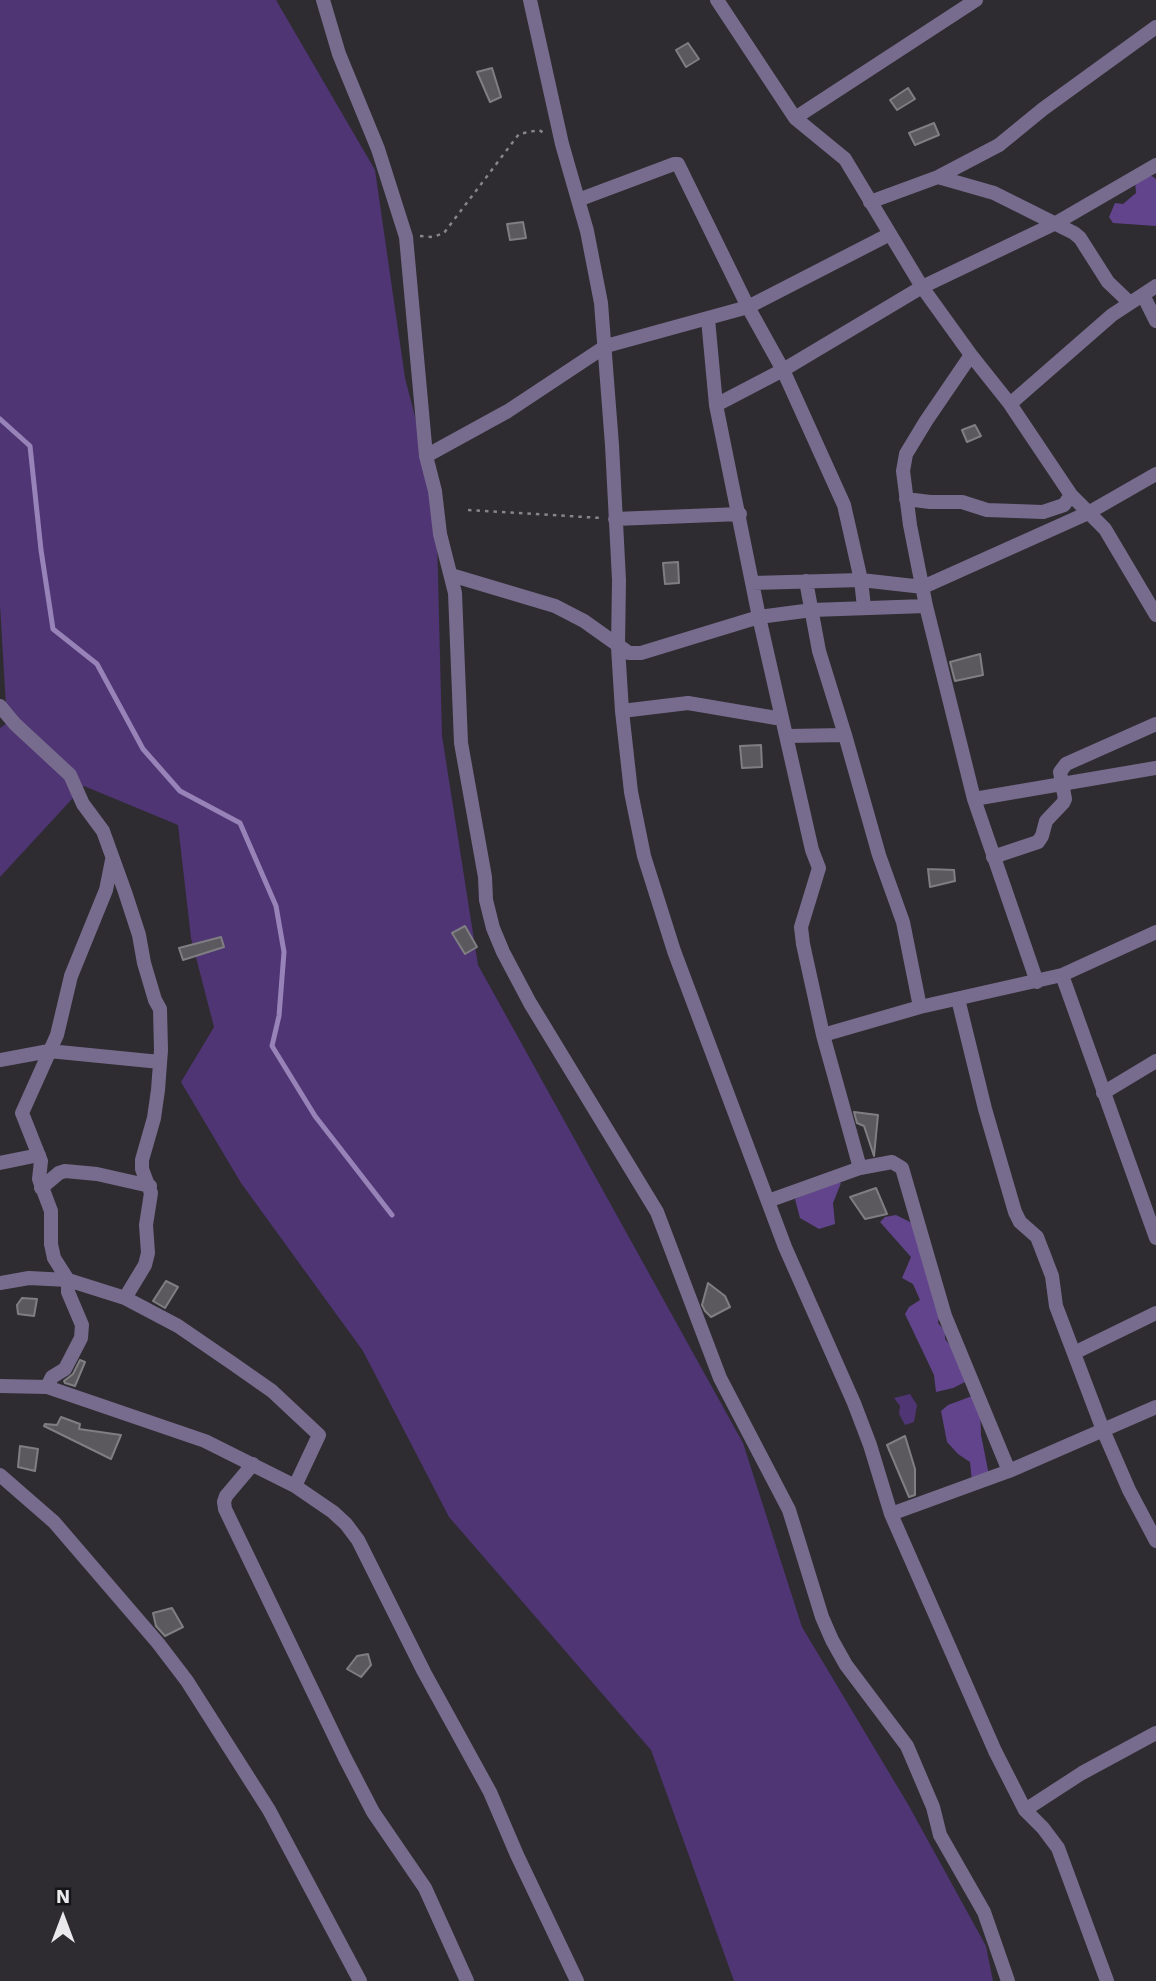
<!DOCTYPE html>
<html>
<head>
<meta charset="utf-8">
<style>
	body { margin:0 }
	#map { position:relative; width:1156px; height:1981px; overflow:hidden; background:#2e2c30; font-family:"Work Sans",sans-serif }
	canvas { display:block }
	.north { position:absolute; left:28px; top:1883px; width:70px; height:70px; -webkit-text-stroke:5px #161517; paint-order:stroke; rotate:0deg; font-size:19px; font-weight:700; line-height:28px; text-align:center; color:#eae9ec }
	.north::after { content:''; display:block; margin:auto; width:24px; height:32px; background:#eae9ec; clip-path:polygon(50% 0,100% 100%,50% 72%,0 100%) }
</style>
</head>
<body>
<div id="map">
<canvas width="1156" height="1981"></canvas>
<div class="north">N</div>
</div>
<script>
const c = document.querySelector('canvas').getContext('2d');
c.lineJoin = 'round';
function fillPath(path, color) { c.fillStyle = color; c.fill(path, 'evenodd'); }
const toPath = rows => new Path2D(rows.map(r => 'M' + r).join(''));
function strokePath(path, color, width, dash) { c.strokeStyle = color; c.lineWidth = width; c.lineCap = dash ? 'butt' : 'round'; c.setLineDash(dash || []); c.stroke(path); }
fillPath(toPath([
	[0,0,276,0,375,170,405,378,436,497,442,736,478,965,743,1443,802,1627,909,1806,986,1946,993,1981,734,1981,651,1750,449,1517,363,1351,241,1183,181,1082,214,1027,191,938,178,825,84,786,0,877,0,728,7,723,0,605],
	[910,1394,917,1405,914,1422,905,1425,899,1414,900,1406,894,1398]
]), '#4f3573');
fillPath(toPath([
	[1149,174,1156,179,1156,226,1113,223,1109,217,1115,203,1123,204,1136,193,1135,181],
	[833,1180,841,1183,833,1203,835,1224,819,1229,800,1218,795,1199],
	[896,1215,912,1223,940,1312,938,1323,945,1331,945,1339,957,1354,967,1381,953,1388,936,1392,934,1375,905,1314,909,1307,920,1300,913,1284,902,1278,911,1257,880,1222,885,1217],
	[975,1395,980,1408,981,1435,989,1475,972,1482,970,1462,958,1454,947,1442,941,1411,948,1405]
]), '#62448c');
strokePath(toPath([
	[0,419,30,446,41,550,53,629,97,664,143,749,180,791,240,823,276,906,284,952,279,1016,272,1046,315,1116,392,1215]
]), '#9883b8', 5);
const building = toPath([
	[688,43,699,59,686,67,676,50,688,43],
	[492,68,501,97,490,102,477,72,492,68],
	[908,88,915,99,897,110,890,100,908,88],
	[934,123,939,135,915,145,909,133,934,123],
	[523,222,526,238,510,240,507,224,523,222],
	[975,425,981,436,967,442,962,430,975,425],
	[678,562,679,583,665,584,663,563,678,562],
	[980,654,983,675,955,681,950,662,980,654],
	[761,745,762,767,742,768,740,746,761,745],
	[928,869,954,870,955,881,930,887,928,869],
	[465,926,477,947,465,954,452,933,465,926],
	[221,937,224,947,183,960,179,948,221,937],
	[854,1112,878,1115,874,1156,864,1126,857,1123,854,1112],
	[876,1188,887,1214,865,1219,850,1197,876,1188],
	[166,1281,178,1287,165,1308,153,1301,166,1281],
	[708,1283,725,1296,730,1307,711,1317,705,1311,702,1305,708,1283],
	[22,1298,37,1299,34,1316,18,1314,17,1305,22,1298],
	[80,1360,85,1362,75,1386,65,1383,64,1381,73,1374,80,1360],
	[61,1417,80,1424,79,1429,121,1435,111,1459,44,1426,45,1424,57,1425,61,1417],
	[905,1436,915,1469,915,1495,909,1497,887,1445,905,1436],
	[20,1446,38,1449,35,1471,18,1467,20,1446],
	[172,1608,183,1627,165,1636,156,1626,153,1613,172,1608],
	[368,1654,371,1665,361,1677,347,1669,357,1656,368,1654]
]);
fillPath(building, '#5b595e');
strokePath(building, '#7f7e82', 2);
strokePath(toPath([
	[420,236,433,237,444,233,519,134,539,130,544,133],
	[468,510,601,518]
]), '#868588', 2.5, [3.5, 5]);
strokePath(toPath([
	[323,0,339,54,378,149,406,237,426,456,435,491,440,534,455,593,461,743,485,877,486,900,493,928,503,952,530,1003,657,1212,720,1378,789,1510,822,1617,832,1640,846,1665,907,1746,933,1807,940,1835,984,1912,1008,1981],
	[530,0,562,144,587,231,601,303,612,445,619,580,618,647,622,711,631,792,644,856,674,951,785,1247,854,1403,870,1445,891,1514,995,1751,1025,1810,1043,1828,1058,1848,1107,1981],
	[717,0,795,118,845,159,922,287,971,355,1010,404,1071,495,1105,529,1156,615],
	[795,118,976,0],
	[938,177,994,193,1074,233,1080,238,1108,282,1130,303],
	[578,200,674,164,678,164,748,307,783,370,844,505,861,580,864,607],
	[870,202,938,177,999,145,1043,109,1156,27],
	[1143,295,1156,321],
	[708,319,716,405,759,617,812,850,819,868,801,927,803,944,823,1035,860,1168],
	[971,355,926,421,906,454,903,471,910,525,926,606,974,799,1037,982],
	[1010,404,1112,315,1156,286],
	[716,405,783,370,922,287,1056,223,1156,165],
	[426,456,508,411,606,346,748,307,890,234],
	[906,499,930,502,962,502,987,510,1043,512,1064,505,1071,495],
	[615,519,740,514],
	[451,575,555,606,584,621,629,653,641,653,759,617,812,610,926,606],
	[806,581,819,651,845,735],
	[752,583,861,580,923,587,1088,513,1156,474],
	[0,706,15,724,70,775,83,804,103,831,125,892,139,935,144,963,155,1000,160,1009,161,1050,158,1090,154,1118,142,1160,142,1169,151,1193,146,1225,148,1253,145,1265,125,1298],
	[622,711,688,703,782,719],
	[788,736,845,735,879,855,903,922,920,1007],
	[974,799,1156,768],
	[993,857,1038,842,1042,836,1046,821,1063,803,1065,799,1060,772,1066,764,1156,724],
	[1062,975,1156,1238],
	[958,999,985,1109,1015,1212,1020,1222,1037,1237,1052,1276,1056,1306,1103,1430,1129,1490,1156,1541],
	[823,1035,920,1007,1062,975,1156,932],
	[0,1060,49,1051,160,1062],
	[1103,1093,1156,1061],
	[0,1163,39,1155],
	[41,1188,59,1173,65,1171,97,1174,150,1186],
	[768,1201,860,1168,892,1162,902,1168,945,1316,1009,1471],
	[0,1283,29,1278,68,1280,125,1298,178,1326,232,1363,272,1391,319,1435,295,1486],
	[1074,1353,1156,1313],
	[0,1386,47,1387,205,1441,295,1486,333,1512,346,1524,358,1540,424,1672,490,1792,517,1855,577,1981],
	[47,1387,52,1377,65,1369,81,1338,82,1325,68,1292,68,1280,54,1258,51,1244,51,1211,39,1179,41,1161,22,1113,57,1035,71,976,106,890,112,860],
	[253,1464,226,1496,224,1502,225,1509,345,1758,373,1812,425,1888,467,1981],
	[0,1475,54,1522,158,1643,187,1681,269,1810,360,1981],
	[891,1514,1009,1471,1156,1407],
	[1025,1810,1082,1773,1156,1733]
]), '#786c8e', 14);
</script>
</body>
</html>
